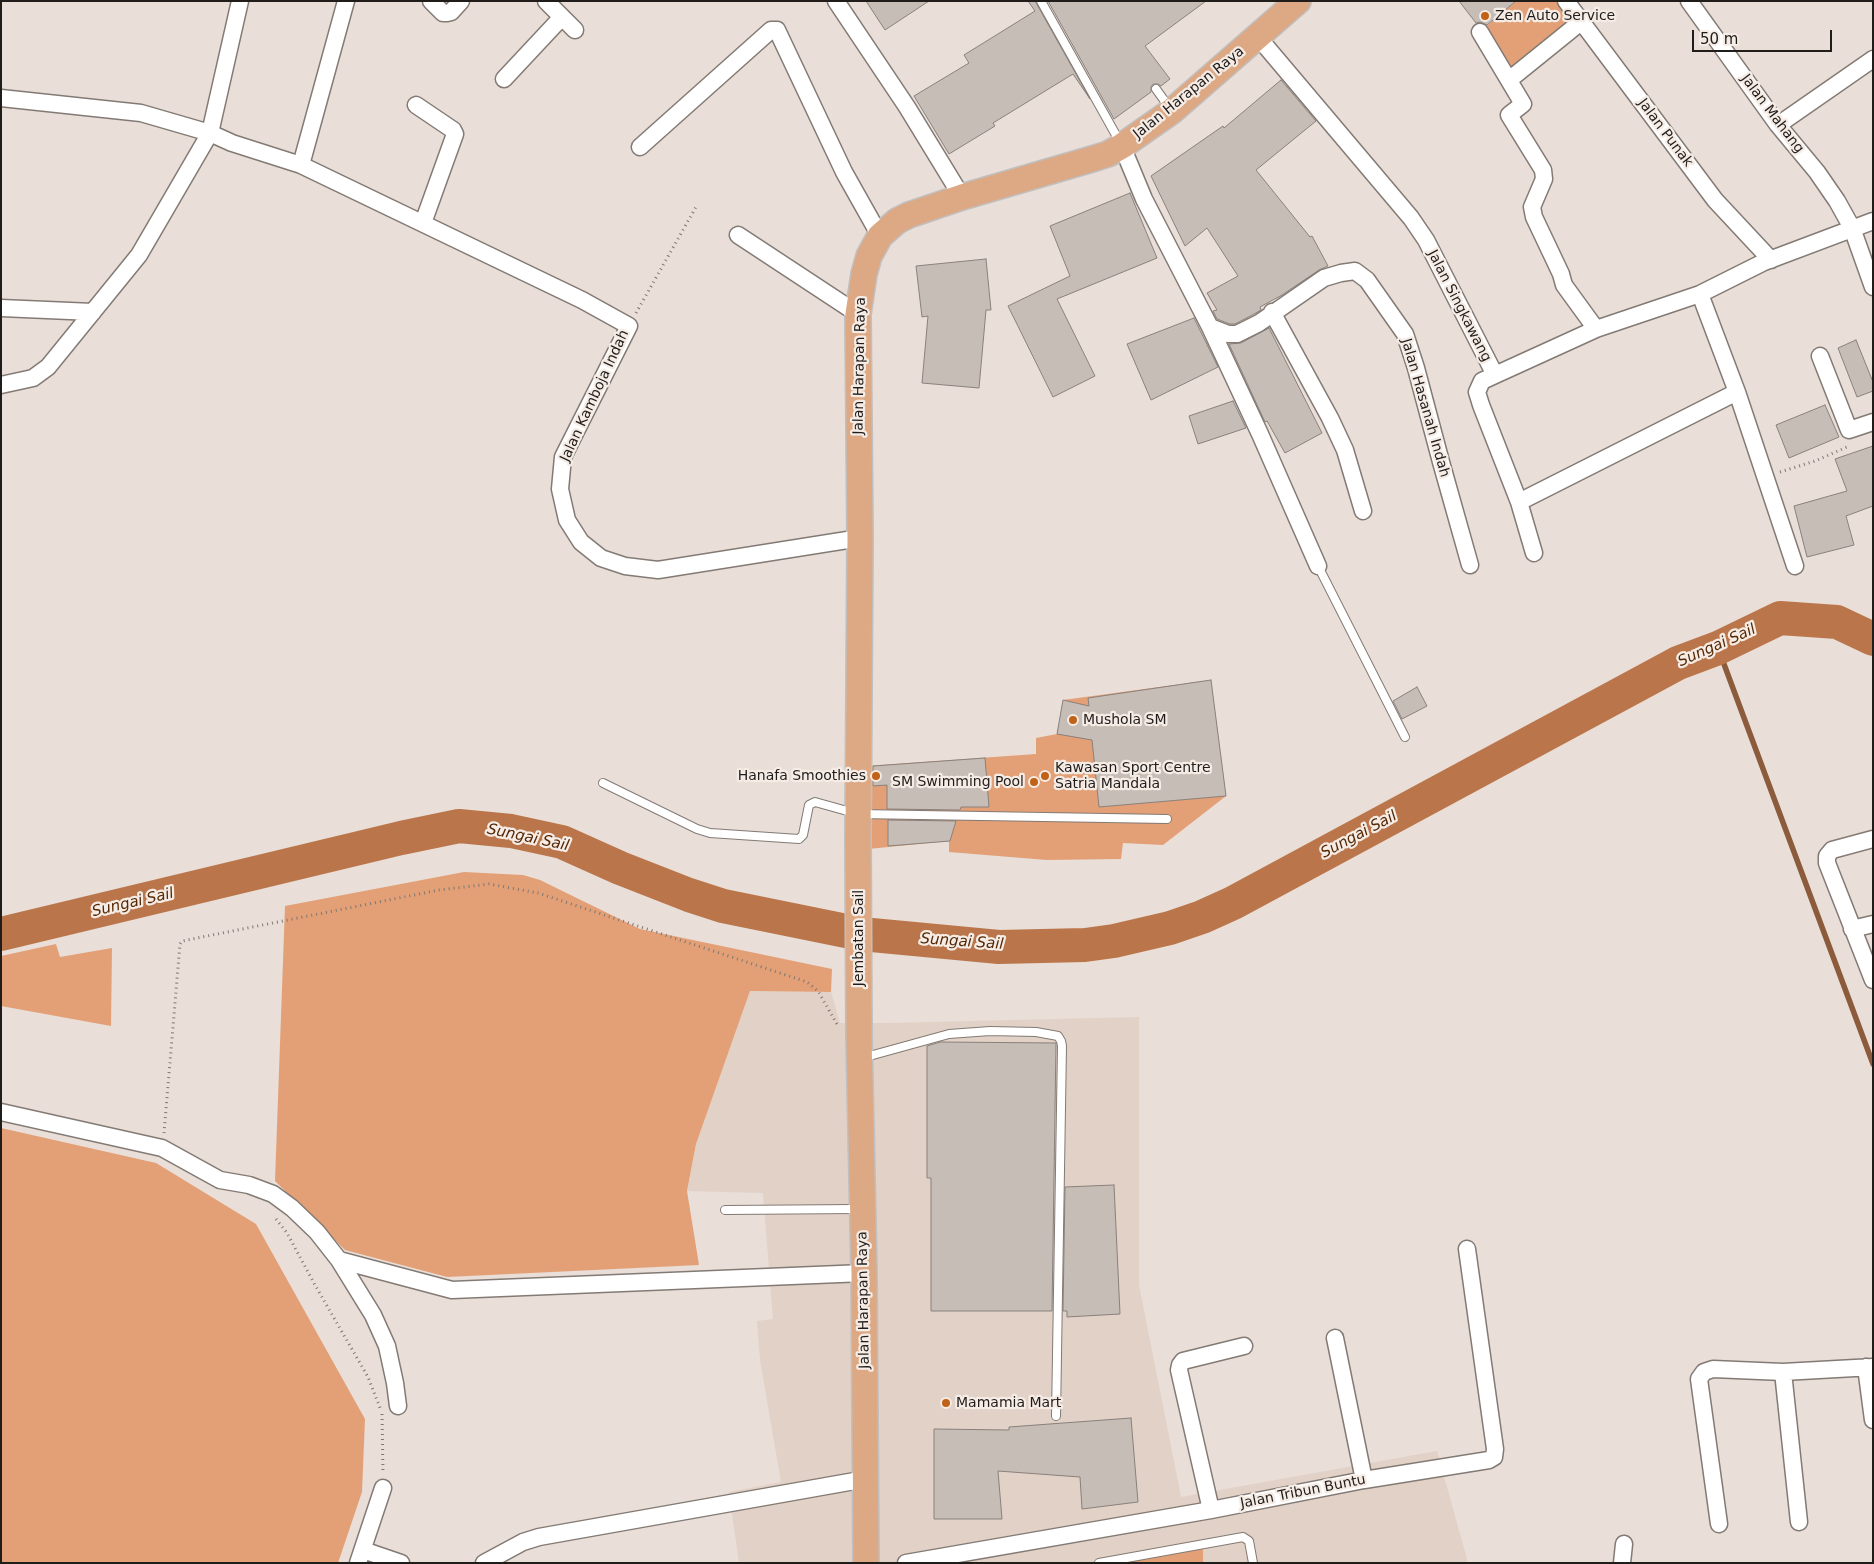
<!DOCTYPE html>
<html>
<head>
<meta charset="utf-8">
<style>
	body { margin:0 }
	#map { position:relative; width:1874px; height:1564px; overflow:hidden; background:#e9ded8; font-family:"DejaVu Sans",sans-serif }
	canvas { display:block }
	.frame { position:absolute; inset:0; border:2px solid #201c1a; pointer-events:none }
	.scale { position:absolute; left:1692px; top:30px; width:140px; height:22px; box-sizing:border-box; border:2px solid #201c1a; border-top:0; padding-left:6px; font-size:15px; line-height:18px; white-space:nowrap; color:#201c1a; -webkit-text-stroke:4px #f6ece6; paint-order:stroke }
</style>
</head>
<body>
<div id="map">
<canvas width="1874" height="1564"></canvas>
<div class="frame"></div>
<div class="scale">50 m</div>
</div>
<script>
const c = document.querySelector('canvas').getContext('2d');
c.lineJoin = 'round';
function fillPath(path, color) { c.fillStyle = color; c.fill(path, 'evenodd'); }
const toPath = rows => new Path2D(rows.map(r => 'M' + r).join(''));
function strokePath(path, color, width, dash) { c.strokeStyle = color; c.lineWidth = width; c.lineCap = dash ? 'butt' : 'round'; c.setLineDash(dash || []); c.stroke(path); }
function label(font, color, halo, rows, align = 'center') {
  c.font = font + ' "DejaVu Sans",sans-serif'; c.lineWidth = 4.5; c.setLineDash([]); c.textBaseline = 'middle'; c.strokeStyle = halo; c.fillStyle = color; for (const [text, x, y, turn = 0] of rows) {
    c.save(); c.translate(x, y); c.rotate((+turn || 0) * Math.PI / 180); c.textAlign = isNaN(turn) ? turn : align; if (halo) c.strokeText(text, 0, 0); c.fillText(text, 0, 0); c.restore();
  }
}
fillPath(toPath([
	[750,991,831,992,840,1023,889,1023,1139,1017,1139,1285,1181,1497,1437,1451,1468,1563,739,1563,729,1492,781,1482,760,1360,757,1321,773,1319,763,1193,687,1191,696,1144]
]), '#e2d1c6');
fillPath(toPath([
	[1516,1,1560,1,1573,19,1510,68,1482,30],
	[1211,680,1226,796,1163,845,1123,843,1121,859,1047,860,949,852,949,841,868,849,866,766,1036,754,1036,738,1057,734,1063,700],
	[464,872,523,875,540,880,640,929,832,969,831,992,750,991,696,1144,687,1191,699,1265,447,1277,345,1250,275,1181,285,906],
	[56,944,60,957,112,948,111,1026,1,1006,1,956],
	[1,1128,156,1163,256,1224,365,1419,362,1492,338,1563,1,1563],
	[1203,1549,1203,1563,1107,1563]
]), '#e3a076');
strokePath(toPath([
	[1718,648,1873,1064]
]), '#8c5b3c', 5.5);
strokePath(toPath([
	[1,934,401,838,459,826,511,831,562,842,620,868,689,895,723,906,861,934,999,947,1085,945,1114,941,1170,928,1202,917,1233,903,1678,663,1718,648,1780,618,1837,622,1873,639]
]), '#ba764a', 34);
const building = toPath([
	[866,1,929,1,885,30,866,1],
	[1028,1,1035,1,1090,99,1073,74,993,123,995,126,949,154,914,96,969,63,964,55,1035,11,1028,1],
	[1048,1,1206,1,1145,46,1170,79,1161,86,1158,84,1153,84,1151,87,1151,92,1114,119,1048,1],
	[1459,1,1516,1,1487,25,1480,22,1476,23,1459,1],
	[1281,80,1316,121,1256,170,1310,237,1312,236,1328,266,1319,270,1282,295,1260,307,1261,310,1254,314,1235,324,1230,324,1217,319,1213,311,1217,310,1207,293,1238,276,1207,228,1185,246,1151,176,1223,126,1224,128,1281,80],
	[1130,193,1157,258,1057,299,1095,376,1053,397,1008,306,1070,276,1050,226,1130,193],
	[986,259,991,310,986,310,979,388,922,383,928,316,922,317,916,266,986,259],
	[1194,318,1218,367,1151,400,1127,344,1194,318],
	[1269,328,1322,433,1285,453,1267,421,1265,422,1229,344,1241,343,1269,328],
	[1856,340,1873,382,1873,391,1857,397,1838,348,1856,340],
	[1233,401,1246,428,1198,444,1189,416,1233,401],
	[1825,405,1839,437,1789,458,1776,425,1825,405],
	[1873,446,1873,506,1846,516,1854,545,1807,557,1794,506,1847,491,1835,459,1873,446],
	[1211,680,1226,796,1099,807,1092,740,1057,734,1063,700,1089,706,1088,698,1211,680],
	[1417,687,1427,706,1402,719,1393,701,1417,687],
	[985,758,989,807,961,807,960,810,887,809,887,785,873,786,873,766,985,758],
	[888,820,956,821,950,841,888,846,888,820],
	[940,1042,1056,1043,1052,1311,931,1311,931,1178,927,1178,927,1046,940,1042],
	[1114,1185,1120,1314,1067,1317,1067,1311,1063,1311,1065,1187,1114,1185],
	[1131,1418,1138,1502,1082,1509,1080,1477,998,1471,1002,1519,934,1519,934,1429,1009,1430,1009,1427,1131,1418]
]);
fillPath(building, '#c7bdb7');
strokePath(building, '#8a817c', 1);
const service = toPath([
	[1041,1,1121,144],
	[1156,89,1169,107],
	[1318,566,1405,737],
	[603,783,697,829,710,833,799,839,803,835,809,805,815,802,858,814,1167,819],
	[862,1058,949,1034,990,1031,1036,1032,1058,1036,1061,1041,1062,1046,1056,1416],
	[725,1210,858,1209],
	[1099,1563,1243,1537,1249,1541,1253,1563]
]);
const minor = toPath([
	[431,1,443,13,447,13,451,12,461,1],
	[546,1,575,30],
	[836,1,907,107,962,197],
	[1566,1,1715,200,1771,260],
	[1689,1,1778,125,1817,172,1837,201,1852,228,1873,287],
	[1480,32,1523,104,1509,115,1543,170,1544,179,1532,207,1534,217,1561,274,1564,285,1596,329],
	[1258,37,1411,218,1426,240,1495,375,1596,329,1700,294,1764,262,1873,221],
	[504,79,562,17],
	[1509,80,1582,21],
	[1,98,141,113,210,133,232,143,301,165,582,300,629,326,563,457,560,489,567,520,581,542,601,558,625,566,658,570,860,538],
	[416,105,453,130,455,134,423,223],
	[1778,125,1873,59],
	[1122,146,1144,199,1210,327,1228,334,1237,334,1259,323,1324,278,1341,273,1355,271,1367,280,1405,334,1416,368,1441,462,1470,565],
	[640,147,771,30,777,30,844,172,880,236],
	[301,165,346,1],
	[738,235,858,314],
	[1700,294,1737,392,1795,566],
	[1,308,93,312],
	[1272,312,1330,418,1345,450,1363,511],
	[1210,327,1260,434,1318,566],
	[1820,356,1849,430,1873,422],
	[1495,375,1482,381,1477,392,1481,405,1519,502,1534,553],
	[1,385,33,378,48,367,139,255,210,133,240,1],
	[1519,502,1737,392],
	[1873,839,1832,850,1827,856,1827,863,1873,980],
	[1852,929,1873,924],
	[1,1112,162,1148,220,1180,249,1185,273,1194,292,1208,317,1232,339,1260,373,1315,387,1346,395,1383,398,1406],
	[339,1260,452,1290,864,1273],
	[1335,1338,1364,1480],
	[1866,1367,1873,1420],
	[1783,1372,1799,1522],
	[1211,1510,1179,1370,1180,1365,1183,1361,1244,1346],
	[1719,1524,1699,1379,1704,1372,1713,1369,1783,1372,1873,1367],
	[363,1550,401,1563],
	[358,1563,383,1488],
	[484,1563,523,1542,539,1537,866,1479],
	[906,1563,1211,1510,1364,1480,1489,1460,1494,1457,1495,1449,1467,1249],
	[1622,1563,1624,1544]
]);
const primary = toPath([
	[866,1563,864,1273,859,1037,858,839,860,538,858,314,864,274,869,256,880,236,897,221,909,215,962,197,1092,159,1108,154,1122,146,1172,111,1298,1]
]);
strokePath(service, '#837a74', 10);
strokePath(minor, '#837a74', 19);
strokePath(primary, '#c1bfbf', 28);
strokePath(toPath([
	[636,313,696,207],
	[1780,472,1815,461,1847,447],
	[164,1133,180,944,182,941,439,890,489,884,538,893,807,982,818,991,838,1026],
	[276,1219,287,1233,315,1285,368,1377,380,1408],
	[382,1414,383,1473]
]), '#7e7773', 3, [1, 4]);
strokePath(service, '#fff', 8);
strokePath(minor, '#fff', 16);
strokePath(primary, '#dda984', 25);
for (const [x, y, r, color] of [
	[1485,16,5,"#c06217"],
	[1073,720,5,"#c06217"],
	[876,776,5,"#c06217"],
	[1045,776,5,"#c06217"],
	[1034,782,5,"#c06217"],
	[946,1403,5,"#c06217"]
]) { const dot = new Path2D(); dot.arc(x, y, r, 0, 2 * Math.PI); c.fillStyle = color; c.fill(dot); strokePath(dot, '#f6ece6', 2); }
label('14px', '#201c1a', '#f6ece6', [
	["Zen Auto Service",1495,16],
	["Mushola SM",1083,720],
	["Kawasan Sport Centre",1055,768],
	["Satria Mandala",1055,784],
	["Hanafa Smoothies",866,776,"right"],
	["SM Swimming Pool",1024,782,"right"],
	["Mamamia Mart",956,1403]
], 'left');
label('14px', '#201c1a', '#f6ece6', [
	["Jalan Harapan Raya",1189,93,-39],
	["Jalan Mahang",1772,114,53],
	["Jalan Punak",1665,133,53],
	["Jalan Singkawang",1459,306,63],
	["Jalan Harapan Raya",860,366,-89],
	["Jalan Kamboja Indah",595,396,-65],
	["Jalan Hasanah Indah",1425,408,74],
	["Jembatan Sail",859,938,-90],
	["Jalan Harapan Raya",864,1300,-91],
	["Jalan Tribun Buntu",1303,1492,-11]
]);
label('italic 15px', '#562906', '#f6ece6', [
	["Sungai Sail",1717,646,-24],
	["Sungai Sail",1359,835,-28],
	["Sungai Sail",528,838,12],
	["Sungai Sail",133,903,-13],
	["Sungai Sail",962,942,4]
]);
</script>
</body>
</html>
